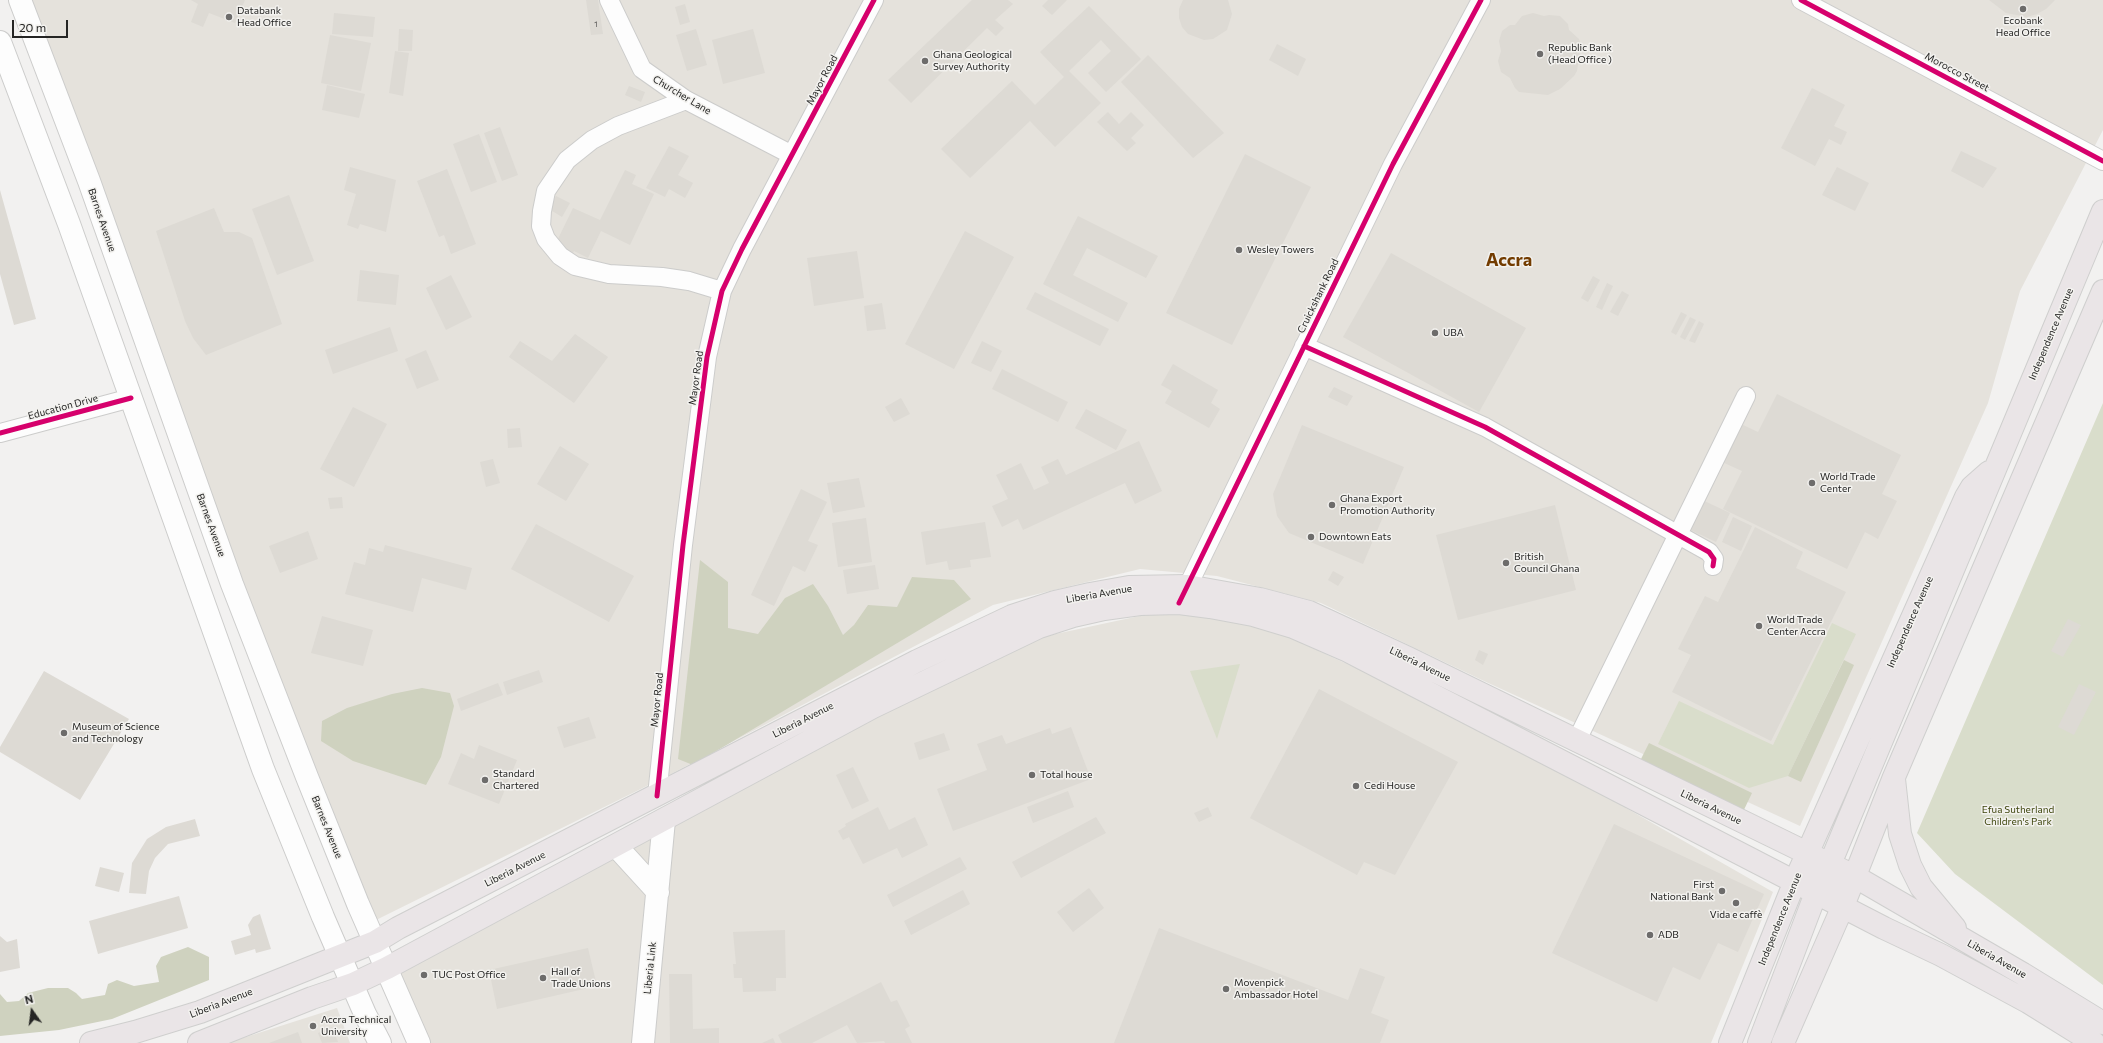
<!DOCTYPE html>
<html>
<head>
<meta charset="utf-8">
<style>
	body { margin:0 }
	#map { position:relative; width:2103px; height:1043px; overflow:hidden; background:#f2f1f0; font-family:Commissioner,sans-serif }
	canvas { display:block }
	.north { position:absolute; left:12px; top:991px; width:40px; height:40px; -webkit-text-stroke:3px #f3f2ef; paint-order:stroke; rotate:346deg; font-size:11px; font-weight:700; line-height:16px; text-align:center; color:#252524 }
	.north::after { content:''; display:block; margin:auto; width:14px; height:18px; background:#252524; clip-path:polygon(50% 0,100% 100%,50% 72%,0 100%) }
	.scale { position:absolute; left:12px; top:20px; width:56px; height:18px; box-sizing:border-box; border:2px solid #252524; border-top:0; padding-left:5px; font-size:12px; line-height:14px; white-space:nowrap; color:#252524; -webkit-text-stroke:3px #f3f2ef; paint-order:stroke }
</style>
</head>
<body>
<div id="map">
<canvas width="2103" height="1043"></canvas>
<div class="north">N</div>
<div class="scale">20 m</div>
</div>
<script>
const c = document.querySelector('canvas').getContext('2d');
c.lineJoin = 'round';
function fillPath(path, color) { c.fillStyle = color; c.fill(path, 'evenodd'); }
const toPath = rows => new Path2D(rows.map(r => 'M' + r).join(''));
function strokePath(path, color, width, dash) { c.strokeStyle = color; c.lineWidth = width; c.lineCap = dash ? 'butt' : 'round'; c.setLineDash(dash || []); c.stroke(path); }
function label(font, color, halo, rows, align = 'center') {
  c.font = font + ' Commissioner,sans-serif'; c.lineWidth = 3; c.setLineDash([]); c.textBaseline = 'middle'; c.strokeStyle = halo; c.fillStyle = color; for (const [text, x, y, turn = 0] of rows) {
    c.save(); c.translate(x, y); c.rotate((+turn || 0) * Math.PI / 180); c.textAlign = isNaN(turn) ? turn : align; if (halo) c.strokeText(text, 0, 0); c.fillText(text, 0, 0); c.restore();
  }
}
fillPath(toPath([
	[28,0,2103,0,2103,130,2020,291,1988,403,1800,826,1484,681,1321,603,1217,576,1140,569,993,605,671,774,374,921,297,729,161,364],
	[1163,611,1267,627,1360,670,1556,768,1773,892,1711,1043,428,1043,393,973,926,687,1046,636],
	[337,1008,350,1043,227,1043]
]), '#e5e2dc');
fillPath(toPath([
	[2103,403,2103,985,1955,874,1917,833],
	[1832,623,1856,634,1788,776,1749,788,1658,744,1679,701,1773,745],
	[1240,664,1217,739,1190,671]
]), '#d9ddcb');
fillPath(toPath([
	[700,560,728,582,728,628,758,634,785,598,813,584,828,606,843,635,854,625,868,605,897,607,912,577,954,580,971,599,693,765,678,759],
	[1844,660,1854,665,1801,782,1788,776],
	[422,688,450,693,454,706,441,757,426,785,353,761,321,741,322,721,347,708,392,694],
	[1649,743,1752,793,1741,816,1637,767],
	[188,947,209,957,209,980,112,1019,59,1030,0,1036,0,994,7,1002,19,1001,28,993,48,988,68,988,76,993,82,999,105,995,108,984,117,980,134,986,159,982,156,966,161,957]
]), '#cfd2bf');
fillPath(toPath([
	[191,0,245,0,235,23,209,13,203,27,191,22,198,4],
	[586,0,598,0,603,34,591,35],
	[972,0,1008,0,1013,4,995,20,1004,28,996,36,987,28,911,103,888,80],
	[1048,0,1067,0,1052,15,1042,6],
	[1183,0,1228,0,1232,14,1227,30,1213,39,1204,40,1188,34,1182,27,1179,18,1179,9],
	[1989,0,2055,0,2046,9,2037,14,2027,17,2006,13],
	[685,4,690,22,680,25,675,7],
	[1089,6,1141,59,1106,92,1088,73,1111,51,1101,40,1069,71,1101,103,1055,147,1030,121,970,178,941,149,1012,81,1035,105,1064,77,1040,52],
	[334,13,375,17,373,37,332,34],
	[1533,13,1544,16,1549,15,1560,16,1568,24,1569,30,1579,39,1581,45,1577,71,1574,76,1560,89,1548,95,1519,92,1515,88,1510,78,1501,72,1498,61,1501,51,1499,41,1502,31,1510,25,1515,25,1522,16],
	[399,29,413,30,412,51,398,51],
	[696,29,707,65,687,71,676,35],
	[753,29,765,73,723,84,712,40],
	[330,35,371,43,361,91,321,83],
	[1277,44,1306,59,1298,76,1269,60],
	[395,51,409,53,403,96,389,93],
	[1148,55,1224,133,1193,158,1121,82],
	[327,85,365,94,359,118,322,110],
	[629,86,645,92,641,102,625,95],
	[1812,88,1845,105,1834,126,1847,132,1841,145,1829,139,1815,166,1781,148],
	[1108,112,1119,124,1131,112,1144,125,1131,138,1136,143,1127,151,1097,122],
	[500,127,518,175,502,181,484,133],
	[479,134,497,182,471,192,453,144],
	[669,146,689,156,678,175,693,183,685,198,669,189,665,197,646,188],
	[1961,151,1997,168,1983,188,1951,171],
	[1245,154,1311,187,1232,345,1166,313],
	[350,167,396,180,386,232,360,224,358,229,347,225,356,194,344,190],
	[1837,167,1869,183,1855,211,1822,195],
	[447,169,476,244,451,254,444,235,439,237,417,181],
	[625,170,636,175,632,184,654,194,630,245,601,231,588,258,574,251,571,257,556,243,573,208,600,220],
	[0,190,36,319,14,325,0,274],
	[289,195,314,261,277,275,252,209],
	[556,196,570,203,562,217,549,209],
	[214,208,224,232,239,232,252,238,282,324,206,355,193,338,185,321,156,231],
	[1078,216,1158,256,1146,278,1087,248,1073,275,1128,303,1118,322,1043,284],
	[965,231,1014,257,954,369,905,344],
	[857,251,864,298,814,306,807,258],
	[1391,253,1526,328,1479,412,1343,337],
	[360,270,399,275,396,305,357,301],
	[451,275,472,317,446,330,426,288],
	[1593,276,1600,280,1588,302,1581,298],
	[1607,283,1613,286,1602,310,1596,307],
	[1622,291,1629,295,1618,316,1610,312],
	[1035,292,1109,329,1100,346,1026,309],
	[882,303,886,329,867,331,864,306],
	[1681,312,1687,315,1676,335,1671,332],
	[1690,317,1696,320,1685,340,1680,337],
	[1699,321,1704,324,1695,343,1689,341],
	[390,327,398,351,333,374,325,350],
	[575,334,608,357,574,403,509,357,520,341,552,361],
	[982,341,1002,351,991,372,971,363],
	[426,350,439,380,417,389,405,359],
	[1173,364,1218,390,1211,403,1220,409,1209,428,1165,403,1172,391,1161,385],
	[1002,369,1068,402,1058,422,992,389],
	[1334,387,1353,396,1347,406,1328,397],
	[1777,394,1901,455,1882,494,1897,501,1878,539,1865,532,1847,569,1723,509,1742,471,1722,462,1741,424,1758,432],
	[901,398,910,414,894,422,885,407],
	[353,407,387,424,354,487,320,469],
	[1086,409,1127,430,1116,450,1075,428],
	[1302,425,1404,467,1363,564,1289,533,1277,516,1273,494],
	[520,428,522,447,508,448,507,429],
	[1139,441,1162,491,1135,504,1125,483,1023,530,1018,519,1002,527,992,506,1008,499,996,475,1021,463,1034,490,1049,483,1041,467,1058,459,1066,475],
	[560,446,589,464,566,501,537,484],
	[493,459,500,483,486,487,480,462],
	[859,478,865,507,833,513,827,483],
	[801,489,827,502,808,541,818,545,805,572,793,566,774,606,751,595],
	[342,497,343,508,330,509,328,498],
	[1698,498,1730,513,1716,542,1684,527],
	[1555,505,1576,590,1458,620,1436,535],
	[1733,517,1752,526,1741,551,1722,542],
	[866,518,872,562,838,567,832,523],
	[985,522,991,557,970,560,971,567,949,570,947,561,926,565,921,532],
	[536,524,634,576,609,622,511,569],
	[1755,527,1803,552,1796,568,1846,592,1771,741,1672,692,1691,655,1678,649,1705,596,1718,602],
	[308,531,318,559,280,573,269,546],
	[385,545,472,568,466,590,422,578,413,612,345,594,354,562,365,565,369,548,383,552],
	[875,565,879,589,847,594,843,570],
	[1333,571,1344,577,1338,586,1328,580],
	[322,616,373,630,363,666,311,653],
	[2068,619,2081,625,2063,657,2051,651],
	[1479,650,1488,654,1483,665,1475,660],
	[539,670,543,682,507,695,503,682],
	[44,671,129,719,80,800,0,752,0,747],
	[498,683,503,695,461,711,457,699],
	[2079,684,2096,692,2074,735,2058,727],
	[1319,689,1458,762,1395,875,1364,862,1357,875,1250,818],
	[589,717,596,738,564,748,557,727],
	[1071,727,1091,779,953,831,937,789,987,770,977,744,1002,735,1006,744,1050,728,1052,734],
	[944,733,950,750,919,760,914,743],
	[479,745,517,760,499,804,448,784,461,753,474,759],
	[853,767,869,801,852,809,836,775],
	[1068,791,1074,807,1033,823,1027,807],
	[878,807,889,830,915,817,928,845,902,858,897,848,863,864,849,837,843,840,838,831,846,826,845,824],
	[1208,807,1212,816,1199,822,1194,813],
	[1096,817,1106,833,1021,878,1012,862],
	[195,819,200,836,168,844,155,858,149,871,146,894,129,893,132,863,147,839,166,827],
	[1614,824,1764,894,1738,952,1718,943,1700,980,1673,967,1657,1002,1552,953],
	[960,857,967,869,893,907,887,895],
	[100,867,124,873,119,892,95,886],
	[1089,888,1104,908,1073,932,1057,912],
	[963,890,970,904,911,935,904,921],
	[179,896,188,928,98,954,89,921],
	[260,914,271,949,256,953,255,949,235,955,231,941,251,935,248,925,253,917],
	[1159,928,1348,1000,1360,968,1385,977,1371,1013,1389,1020,1380,1043,1114,1043],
	[785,930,786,978,776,978,776,991,743,992,742,978,734,978,733,964,736,964,733,932],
	[0,936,7,942,17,939,20,968,0,972],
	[588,948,597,986,497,1009,489,970],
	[669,974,692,974,693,1029,719,1028,719,1043,670,1043],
	[881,982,891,1002,897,1000,910,1026,905,1029,912,1043,885,1043,884,1041,857,1043,847,1025,812,1043,782,1043,778,1035],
	[332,1027,338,1042,322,1043,318,1033],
	[298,1032,302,1043,269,1043],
	[773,1038,775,1043,762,1043]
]), '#dddad4');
const minor = toPath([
	[609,0,642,69,686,100,792,155],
	[1801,0,2103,161],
	[686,100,618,126,592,140,567,160,546,191,542,211,541,226,546,239,560,256,575,266,609,274,662,277,689,281,722,291],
	[1304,346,1485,427,1709,552,1714,559,1713,566],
	[0,433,131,398],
	[1182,598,1393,164,1481,0],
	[1576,742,1746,396],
	[657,796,683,545,707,357,722,291,742,249,874,0]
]);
const tertiary = toPath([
	[616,846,658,892],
	[643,1043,664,820]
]);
const secondary = toPath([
	[20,0,89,181,232,584,307,777,358,904,419,1043],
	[0,42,69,224,263,769,323,917,365,1014,380,1043]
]);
const primary = toPath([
	[1894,779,1900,834,1910,865,1921,887,1955,928],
	[1843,906,1836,890,1830,864,2103,211],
	[91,1043,135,1032,200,1012,375,942,398,928,917,661,1012,616,1055,602,1090,594,1129,587,1187,586,1260,599,1309,612,1408,658,1854,876,2023,974,2103,1023],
	[199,1043,312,998,353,984,387,968,873,707,1039,627,1073,616,1104,609,1140,604,1179,603,1210,607,1253,615,1293,627,1348,651,1884,928,1941,955,2028,1002,2094,1043],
	[1730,1043,1795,881,1966,497,1972,487,1989,472],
	[1759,1043,1816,893,1816,879],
	[1783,1043,1843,906,1894,777,2103,291]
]);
strokePath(minor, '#cccccb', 20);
strokePath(tertiary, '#cccccb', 24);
strokePath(secondary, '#cccccb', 24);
strokePath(primary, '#cfcfce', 24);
strokePath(minor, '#fdfdfd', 18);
strokePath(tertiary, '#fdfdfd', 22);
strokePath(secondary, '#fdfdfd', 22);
strokePath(primary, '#eae5e7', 22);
strokePath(toPath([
	[1801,0,2103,161],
	[1304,346,1485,427,1709,552,1714,559,1713,566],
	[0,433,131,398],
	[1179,603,1393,164,1481,0],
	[657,796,683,545,707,357,722,291,742,249,874,0]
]), '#d6006c', 5);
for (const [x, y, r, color] of [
	[2023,9,4,"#6d6c6b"],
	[229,17,4,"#6d6c6b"],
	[1540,54,4,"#6d6c6b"],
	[925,61,4,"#6d6c6b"],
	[1239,250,4,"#6d6c6b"],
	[1435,333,4,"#6d6c6b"],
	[1812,483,4,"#6d6c6b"],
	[1332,505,4,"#6d6c6b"],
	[1311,537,4,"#6d6c6b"],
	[1506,563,4,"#6d6c6b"],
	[1759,626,4,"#6d6c6b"],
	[64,733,4,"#6d6c6b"],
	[1032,775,4,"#6d6c6b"],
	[485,780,4,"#6d6c6b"],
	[1356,786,4,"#6d6c6b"],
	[1722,891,4,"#6d6c6b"],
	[1736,903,4,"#6d6c6b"],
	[1650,935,4,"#6d6c6b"],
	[424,975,4,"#6d6c6b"],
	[543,978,4,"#6d6c6b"],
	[1226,989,4,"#6d6c6b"],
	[313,1026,4,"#6d6c6b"]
]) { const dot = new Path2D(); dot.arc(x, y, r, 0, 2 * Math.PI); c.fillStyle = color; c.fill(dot); strokePath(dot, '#f3f2ef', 1.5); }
label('8px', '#555452', null, [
	["1",596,24]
]);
label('10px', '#252524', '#f3f2ef', [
	["Databank",237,11],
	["Head Office",237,23],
	["Ecobank",2023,21,"center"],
	["Head Office",2023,33,"center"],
	["Republic Bank",1548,48],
	["(Head Office )",1548,60],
	["Ghana Geological",933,55],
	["Survey Authority",933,67],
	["Wesley Towers",1247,250],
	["UBA",1443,333],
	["World Trade",1820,477],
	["Center",1820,489],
	["Ghana Export",1340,499],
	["Promotion Authority",1340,511],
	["Downtown Eats",1319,537],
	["British",1514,557],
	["Council Ghana",1514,569],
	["World Trade",1767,620],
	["Center Accra",1767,632],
	["Museum of Science",72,727],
	["and Technology",72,739],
	["Standard",493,774],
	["Chartered",493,786],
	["Total house",1040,775],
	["Cedi House",1364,786],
	["First",1714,885,"right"],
	["National Bank",1714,897,"right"],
	["Vida e caffè",1736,915,"center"],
	["ADB",1658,935],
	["Hall of",551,972],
	["Trade Unions",551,984],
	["TUC Post Office",432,975],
	["Movenpick",1234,983],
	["Ambassador Hotel",1234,995],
	["Accra Technical",321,1020],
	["University",321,1032]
], 'left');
label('10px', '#252524', '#f3f2ef', [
	["Morocco Street",1957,72,28],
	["Mayor Road",822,80,-62],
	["Churcher Lane",682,95,31],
	["Barnes Avenue",102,220,71],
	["Cruickshank Road",1318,296,-64],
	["Independence Avenue",2051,334,-67],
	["Mayor Road",696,378,-82],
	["Education Drive",63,407,-15],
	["Barnes Avenue",211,525,70],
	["Liberia Avenue",1099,594,-10],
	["Independence Avenue",1910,622,-66],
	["Liberia Avenue",1420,664,26],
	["Mayor Road",657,700,-84],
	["Liberia Avenue",803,720,-27],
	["Liberia Avenue",1711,807,26],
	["Barnes Avenue",327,827,68],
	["Liberia Avenue",515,869,-27],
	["Independence Avenue",1780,919,-68],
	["Liberia Avenue",1997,959,30],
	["Liberia Link",650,968,-84],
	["Liberia Avenue",221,1003,-21]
]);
label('10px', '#3e460d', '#f3f2ef', [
	["Efua Sutherland",2018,810],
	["Children's Park",2018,822]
]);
label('bold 18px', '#733c00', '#f3f2ef', [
	["Accra",1509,260]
]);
</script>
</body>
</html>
